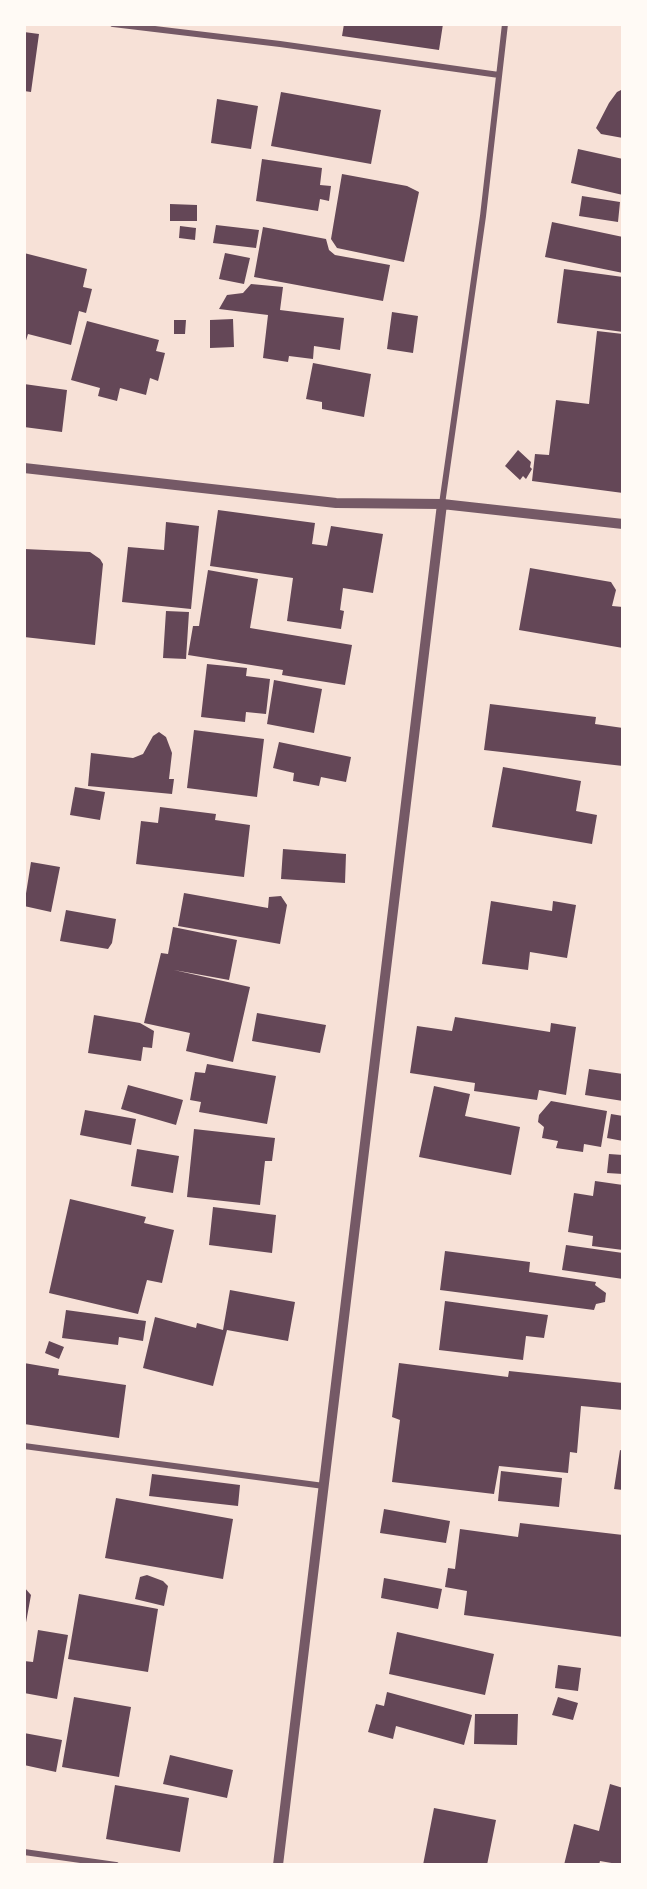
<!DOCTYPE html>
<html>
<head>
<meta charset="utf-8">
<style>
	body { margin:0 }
	#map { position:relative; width:647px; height:1889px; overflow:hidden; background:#f7e1d7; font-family:"Noto Serif",serif }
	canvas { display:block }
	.frame { position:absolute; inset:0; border:26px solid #fffaf5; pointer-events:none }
</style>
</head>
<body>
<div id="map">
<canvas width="647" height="1889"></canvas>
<div class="frame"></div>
</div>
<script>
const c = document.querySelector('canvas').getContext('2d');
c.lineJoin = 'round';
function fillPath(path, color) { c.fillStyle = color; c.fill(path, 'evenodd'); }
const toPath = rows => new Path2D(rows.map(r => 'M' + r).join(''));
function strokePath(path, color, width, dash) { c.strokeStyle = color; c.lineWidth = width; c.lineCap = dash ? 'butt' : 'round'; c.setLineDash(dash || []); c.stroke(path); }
fillPath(toPath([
	[344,24,443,24,439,50,342,36],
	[24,32,39,34,31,92,24,91],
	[623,89,623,138,601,134,596,128,609,103,617,92],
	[281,92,381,110,371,164,271,146],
	[217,99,258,106,251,149,211,143],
	[578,149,623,159,623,195,571,183],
	[262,159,322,168,320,185,331,186,329,201,320,199,318,211,256,201],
	[342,174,407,186,419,192,404,262,337,248,331,239],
	[582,196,620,202,618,222,579,216],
	[170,204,197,205,197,221,170,221],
	[552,222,623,237,623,273,545,257],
	[216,225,259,230,256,248,213,243],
	[180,226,196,228,195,240,179,238],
	[263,227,326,239,329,250,335,255,390,265,383,301,254,277],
	[24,253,87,269,83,287,92,289,86,313,79,311,71,345,28,334,24,347],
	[225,253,250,258,244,284,219,279],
	[564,269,623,277,623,332,557,323],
	[251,284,283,287,280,310,344,318,340,350,314,346,313,359,289,356,288,362,263,358,268,315,219,309,227,295,243,293],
	[392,312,418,316,413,353,387,349],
	[233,319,234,347,210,348,210,320],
	[174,320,186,320,185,334,174,334],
	[87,321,159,340,156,351,165,353,158,381,150,378,146,395,120,388,117,401,98,396,100,388,71,380],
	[597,331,623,334,623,493,532,481,535,454,549,455,556,400,589,404],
	[313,363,371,374,364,417,322,409,322,402,306,399],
	[24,384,67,390,62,432,24,427],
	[518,450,531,462,530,467,532,469,526,479,523,476,520,480,505,466],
	[218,510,315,523,312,544,327,546,331,526,383,534,373,593,343,588,340,610,344,611,341,629,287,621,293,578,210,566],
	[166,522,199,526,191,609,122,602,128,547,164,550],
	[24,549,90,552,100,559,103,564,95,645,24,637],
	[530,568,611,582,616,590,612,606,623,607,623,648,519,630],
	[208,570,258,579,250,628,352,645,345,685,282,675,283,670,188,655,193,626,199,626],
	[166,611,189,612,186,659,163,658],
	[207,664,247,668,246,676,270,679,266,714,246,712,245,722,201,717],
	[274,680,322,689,314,733,267,724],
	[490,704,596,717,595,724,623,728,623,766,484,750],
	[194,730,264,739,257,797,187,788],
	[159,732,166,737,172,753,169,779,174,779,172,794,88,786,91,753,133,758,143,754,153,736],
	[279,742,351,757,346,782,321,777,319,786,293,781,294,773,273,768],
	[503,767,581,781,576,811,597,815,592,844,492,827],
	[75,787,105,792,100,820,70,815],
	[160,807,216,814,215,820,250,825,244,877,136,864,141,821,158,823],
	[283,849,346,854,345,883,281,879],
	[31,862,60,867,51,912,24,906],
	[184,893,268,908,269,897,281,896,287,905,280,944,178,926],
	[491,901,552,911,553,901,576,905,567,958,530,952,528,970,482,964],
	[66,910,116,919,112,943,108,949,60,941],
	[173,927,237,940,229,980,174,970,250,987,233,1062,186,1051,190,1033,144,1023,161,953,168,954],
	[257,1013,326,1025,320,1053,252,1041],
	[94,1015,140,1023,154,1031,152,1048,143,1047,141,1061,88,1053],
	[455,1017,550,1032,551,1023,576,1027,566,1095,539,1090,537,1100,474,1091,475,1083,410,1073,417,1026,452,1031],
	[207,1064,276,1076,267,1124,199,1112,201,1102,190,1100,195,1072,205,1073],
	[589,1069,623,1074,623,1101,585,1095],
	[128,1085,183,1100,176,1125,121,1109],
	[434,1086,470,1094,465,1116,520,1127,511,1175,419,1157],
	[551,1101,607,1111,601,1147,584,1144,583,1152,556,1148,558,1141,542,1138,544,1127,538,1122,539,1115],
	[85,1110,136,1119,131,1145,80,1135],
	[611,1114,623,1116,623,1141,607,1138],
	[194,1129,275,1138,272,1161,265,1161,260,1205,187,1197],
	[137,1149,179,1156,173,1193,131,1186],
	[609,1154,623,1155,623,1174,607,1173],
	[595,1181,623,1185,623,1250,592,1246,593,1236,568,1232,574,1193,593,1196],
	[70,1199,146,1217,144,1223,174,1230,162,1283,147,1280,138,1314,49,1293],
	[213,1207,276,1215,272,1253,209,1245],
	[566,1245,623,1253,623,1279,562,1270],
	[445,1251,530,1262,529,1272,596,1282,595,1285,606,1293,605,1302,596,1304,594,1310,440,1290],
	[230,1290,295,1302,288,1341,227,1330,213,1386,143,1368,155,1317,196,1328,197,1323,223,1330],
	[445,1301,548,1315,544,1338,526,1336,523,1360,439,1350],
	[66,1310,146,1321,143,1341,119,1337,118,1345,62,1338],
	[49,1341,64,1347,59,1359,45,1353],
	[24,1363,59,1369,58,1375,126,1385,119,1438,24,1424],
	[399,1363,508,1377,509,1371,623,1383,623,1410,581,1406,577,1453,570,1452,568,1473,499,1466,494,1494,392,1482,400,1420,392,1417],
	[620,1450,623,1451,623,1490,614,1489],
	[501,1471,562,1478,559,1507,498,1501],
	[152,1474,240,1485,238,1506,149,1496],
	[116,1498,233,1519,223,1579,105,1558],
	[384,1509,450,1521,446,1543,380,1533],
	[520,1523,623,1535,623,1637,464,1615,467,1591,445,1587,448,1568,455,1569,460,1529,518,1537],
	[147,1575,163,1581,168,1586,164,1606,135,1599,140,1577],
	[384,1578,442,1589,438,1609,381,1598],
	[24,1587,31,1595,25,1628,24,1628],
	[79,1594,158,1609,148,1672,68,1659],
	[38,1630,68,1635,57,1699,24,1693,24,1661,33,1662],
	[397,1632,494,1654,485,1695,389,1674],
	[558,1665,581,1668,578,1691,555,1688],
	[387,1692,472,1715,464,1745,396,1726,393,1739,368,1732,376,1704,384,1706],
	[74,1697,131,1707,119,1777,62,1767],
	[558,1697,578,1703,573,1720,552,1715],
	[475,1714,518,1714,517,1745,474,1744],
	[24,1733,62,1740,56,1772,24,1765],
	[170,1755,233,1770,227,1798,163,1784],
	[610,1784,623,1788,623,1865,600,1861,599,1865,564,1865,574,1824,599,1831],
	[115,1785,189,1798,180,1852,106,1839],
	[434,1808,496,1820,487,1865,423,1865]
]), '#644757');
strokePath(toPath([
	[113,24,280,44,499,75],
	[442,504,483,216,505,24],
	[24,1446,324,1486],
	[24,1852,116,1865]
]), '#755966', 6);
strokePath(toPath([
	[24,468,336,503,442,504,623,524],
	[278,1865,442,504]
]), '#755966', 10);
</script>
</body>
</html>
